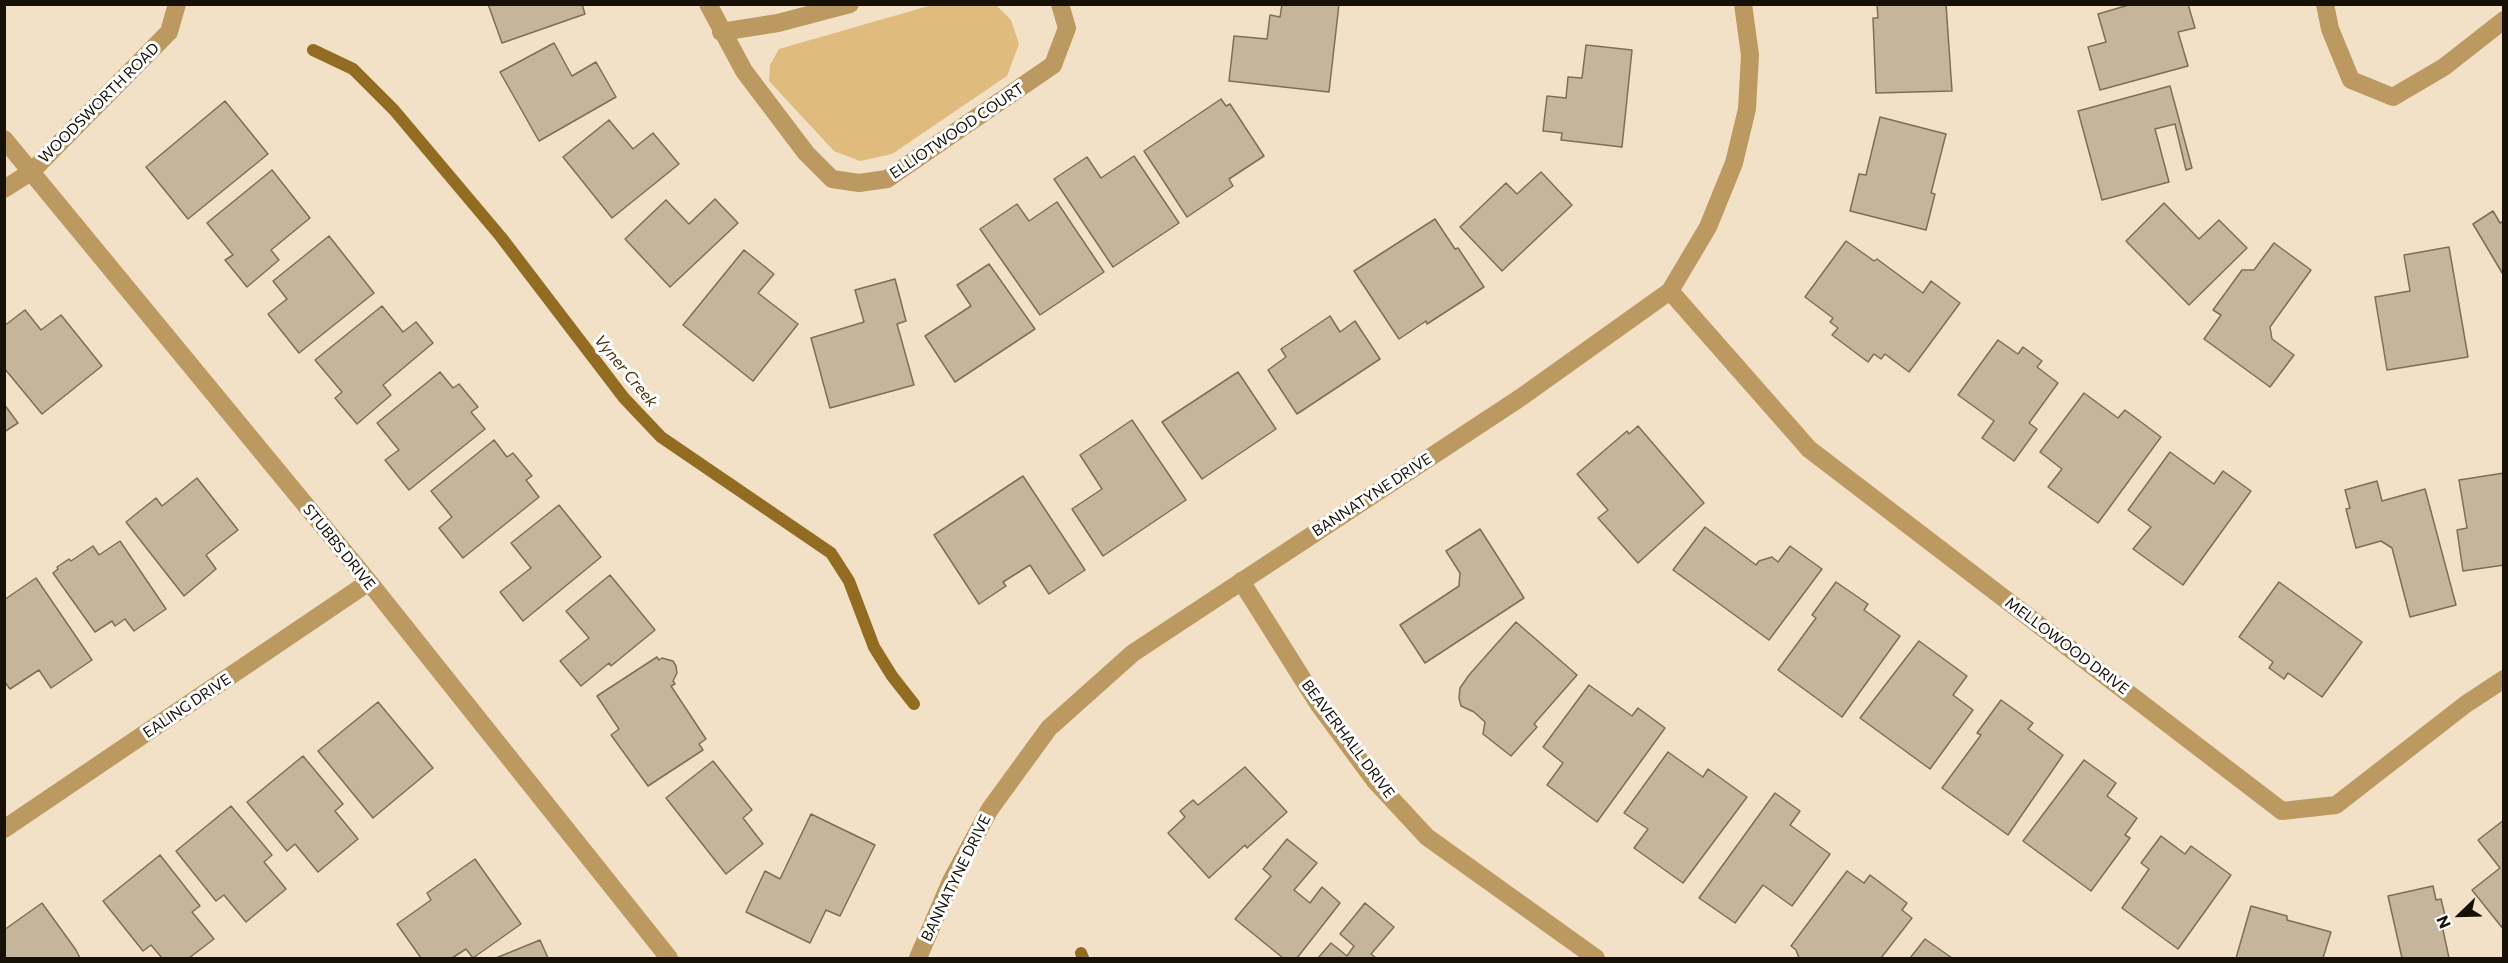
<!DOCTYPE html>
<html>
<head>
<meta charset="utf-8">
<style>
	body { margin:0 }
	#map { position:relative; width:2508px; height:963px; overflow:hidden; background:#f2e1c6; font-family:Commissioner,sans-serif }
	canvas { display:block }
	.frame { position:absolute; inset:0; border:6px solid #161007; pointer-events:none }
	.north { position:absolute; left:2430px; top:885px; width:60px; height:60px; -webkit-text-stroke:4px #fff; paint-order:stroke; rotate:247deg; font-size:16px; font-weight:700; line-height:24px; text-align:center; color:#161007 }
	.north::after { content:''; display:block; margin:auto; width:21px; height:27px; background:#161007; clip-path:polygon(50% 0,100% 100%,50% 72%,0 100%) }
</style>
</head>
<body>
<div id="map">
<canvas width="2508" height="963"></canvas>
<div class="frame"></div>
<div class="north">N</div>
</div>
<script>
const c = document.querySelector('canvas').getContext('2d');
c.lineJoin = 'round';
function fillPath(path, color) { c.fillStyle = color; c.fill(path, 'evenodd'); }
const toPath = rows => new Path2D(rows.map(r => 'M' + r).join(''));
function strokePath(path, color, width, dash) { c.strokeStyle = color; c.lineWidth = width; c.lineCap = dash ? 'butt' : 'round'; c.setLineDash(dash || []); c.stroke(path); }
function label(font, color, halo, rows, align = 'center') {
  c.font = font + ' Commissioner,sans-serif'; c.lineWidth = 6; c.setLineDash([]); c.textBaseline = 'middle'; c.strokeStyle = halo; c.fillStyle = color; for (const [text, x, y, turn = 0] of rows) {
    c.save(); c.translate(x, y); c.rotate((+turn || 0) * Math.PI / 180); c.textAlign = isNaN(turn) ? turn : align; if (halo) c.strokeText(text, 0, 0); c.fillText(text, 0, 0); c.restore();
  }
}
fillPath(toPath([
	[932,5,996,5,1011,20,1019,44,1007,76,892,154,860,161,834,151,769,81,770,65,779,49]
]), '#dfbb7e');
strokePath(toPath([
	[313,50,353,69,394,110,501,237,624,398,661,437,831,553,849,581,874,647,892,676,914,704],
	[1081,953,1083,958]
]), '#926c22', 12);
const building = toPath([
	[488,4,582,4,585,14,502,43,488,4],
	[1282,4,1339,4,1329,92,1229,81,1234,36,1267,39,1270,15,1280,17,1282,4],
	[1877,4,1946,4,1952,91,1876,93,1873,18,1878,18,1877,4],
	[2132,4,2188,4,2195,28,2178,32,2188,66,2100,90,2088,47,2106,42,2098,14,2132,4],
	[554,43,572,76,596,62,616,97,539,141,500,72,554,43],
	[1586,45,1632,50,1622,147,1561,140,1562,133,1543,131,1547,96,1566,98,1568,77,1582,78,1586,45],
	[2170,86,2192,168,2186,170,2175,124,2155,129,2169,182,2102,200,2078,111,2170,86],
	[1221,99,1226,106,1230,104,1264,156,1229,179,1233,186,1187,217,1144,151,1221,99],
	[225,101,268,154,188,219,146,167,225,101],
	[1880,117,1946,134,1931,193,1935,194,1926,230,1850,211,1859,174,1866,175,1880,117],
	[609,120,633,149,653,133,679,164,612,218,563,157,609,120],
	[1134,156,1179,223,1113,267,1054,179,1087,157,1101,178,1134,156],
	[272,170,310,218,271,250,279,260,247,287,225,260,233,255,207,223,272,170],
	[1541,172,1572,205,1502,271,1460,227,1506,183,1517,194,1541,172],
	[715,199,738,223,670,287,625,239,666,200,689,224,715,199],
	[1057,202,1104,272,1040,315,980,229,1017,204,1029,221,1057,202],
	[2164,203,2199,239,2219,220,2247,248,2189,305,2126,241,2164,203],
	[2493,211,2500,223,2504,221,2504,276,2473,224,2493,211],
	[1435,219,1455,249,1458,248,1484,287,1427,324,1426,321,1399,339,1354,271,1435,219],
	[329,236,374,293,299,353,268,314,287,299,273,281,329,236],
	[1846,241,1874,261,1877,259,1923,293,1931,281,1960,303,1909,372,1885,354,1881,359,1874,354,1868,362,1832,335,1838,328,1830,322,1833,318,1805,297,1846,241],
	[2274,243,2311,270,2270,327,2272,339,2294,355,2270,387,2204,339,2221,315,2213,310,2242,270,2254,270,2274,243],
	[2449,247,2468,357,2387,370,2375,297,2410,291,2404,255,2449,247],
	[744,250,774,274,758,293,798,324,753,381,683,325,744,250],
	[989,264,1035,329,955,382,925,336,971,306,957,285,989,264],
	[895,279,906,321,897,324,914,385,830,408,811,338,864,322,855,290,895,279],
	[382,306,403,332,416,322,433,343,383,385,391,395,357,424,335,398,342,392,315,360,382,306],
	[25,310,41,330,61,315,102,366,42,414,4,368,4,326,25,310],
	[1330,316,1340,332,1355,321,1380,359,1297,414,1268,370,1286,357,1281,349,1330,316],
	[1998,340,2018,354,2023,347,2042,361,2037,367,2058,383,2029,423,2037,429,2014,461,1982,438,1994,421,1958,395,1998,340],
	[440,372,453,388,459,384,478,407,471,412,485,429,409,490,385,460,399,450,377,423,440,372],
	[1238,372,1276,429,1202,479,1162,422,1238,372],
	[2084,393,2118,418,2125,410,2161,437,2098,523,2048,487,2062,469,2040,452,2084,393],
	[4,404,18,423,4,432,4,404],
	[1132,420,1186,500,1103,556,1072,509,1102,489,1080,455,1132,420],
	[1638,426,1704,503,1638,563,1598,518,1608,510,1577,474,1627,431,1629,434,1638,426],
	[494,440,507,457,513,453,532,476,526,480,539,497,463,558,439,528,452,517,431,491,494,440],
	[2170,452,2214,484,2223,471,2251,491,2183,585,2133,549,2151,527,2128,510,2170,452],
	[2504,473,2504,565,2463,571,2457,530,2467,528,2459,480,2504,473],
	[1023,476,1085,570,1049,594,1030,565,1003,582,1006,586,979,604,934,535,1023,476],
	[197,478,238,530,206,555,216,569,184,596,126,522,156,498,162,506,197,478],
	[2377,481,2382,501,2425,489,2456,605,2410,617,2392,548,2381,541,2356,548,2346,509,2350,508,2345,490,2377,481],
	[559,505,601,557,523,621,500,592,531,568,511,543,559,505],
	[1705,527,1756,565,1759,561,1772,557,1778,562,1790,546,1822,569,1769,640,1673,570,1705,527],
	[1480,529,1524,598,1425,663,1400,625,1459,586,1460,573,1446,551,1480,529],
	[120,541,166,609,134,631,125,619,115,626,112,621,95,632,53,573,58,569,57,567,69,559,71,561,93,546,99,555,120,541],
	[610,575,655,630,611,666,609,663,581,686,560,661,589,638,566,611,610,575],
	[36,578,92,660,51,688,39,670,10,689,4,681,4,600,36,578],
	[1836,582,1868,604,1864,610,1900,636,1842,717,1778,670,1816,618,1812,615,1836,582],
	[2279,582,2362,642,2322,697,2288,673,2284,679,2269,668,2273,662,2239,637,2279,582],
	[1516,622,1577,675,1534,724,1537,727,1511,756,1483,734,1485,722,1474,712,1461,706,1459,698,1460,688,1469,675,1516,622],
	[1919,641,1967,676,1953,695,1973,710,1930,769,1860,718,1919,641],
	[657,657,659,660,662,658,673,661,676,666,677,673,673,681,675,684,671,686,706,739,699,744,703,750,648,786,611,735,619,729,597,696,657,657],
	[1589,685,1632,716,1638,708,1665,728,1597,822,1547,785,1563,763,1543,747,1589,685],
	[2001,700,2033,723,2028,729,2063,755,2008,835,1942,788,1981,735,1977,733,2001,700],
	[378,702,433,768,373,818,318,751,378,702],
	[1668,752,1703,777,1708,769,1747,797,1683,883,1634,848,1648,829,1624,813,1668,752],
	[303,756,343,804,335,811,358,839,318,872,295,844,287,851,247,802,303,756],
	[2084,760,2116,783,2107,796,2137,818,2125,835,2130,838,2091,891,2023,841,2084,760],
	[713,761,752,810,743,818,763,844,726,874,666,798,713,761],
	[1245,767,1287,812,1247,848,1245,845,1209,878,1168,833,1185,817,1180,811,1193,800,1198,805,1245,767],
	[1775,793,1800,811,1790,825,1830,854,1792,906,1763,885,1735,923,1699,898,1775,793],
	[231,806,272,855,264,862,286,889,246,922,224,895,216,901,176,851,231,806],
	[811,814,875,845,840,916,826,910,810,943,746,912,765,871,780,879,811,814],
	[2504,820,2504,930,2472,890,2500,868,2478,840,2504,820],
	[2161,836,2185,854,2191,846,2231,875,2178,949,2122,908,2149,869,2141,863,2161,836],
	[1287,839,1317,863,1294,890,1310,903,1322,887,1340,903,1297,958,1283,958,1235,919,1271,876,1263,869,1287,839],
	[160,855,200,906,192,912,214,939,189,958,162,958,151,945,143,951,103,901,160,855],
	[475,859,521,924,473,958,466,949,452,958,421,958,397,924,431,900,427,893,475,859],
	[1847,871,1864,883,1870,875,1907,903,1902,910,1912,918,1881,958,1799,958,1796,950,1791,946,1847,871],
	[2433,886,2436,900,2441,899,2447,924,2442,925,2449,958,2402,958,2388,896,2433,886],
	[42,903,76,950,80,958,4,958,4,930,42,903],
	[1365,903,1394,927,1371,954,1376,958,1318,958,1331,943,1347,956,1354,946,1340,934,1365,903],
	[2251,906,2287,916,2287,920,2331,932,2323,958,2236,958,2251,906],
	[1925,939,1952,958,1910,958,1925,939],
	[540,940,548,958,496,958,540,940]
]);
fillPath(building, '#c5b59b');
strokePath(building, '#7d6f56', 1.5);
strokePath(toPath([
	[708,4,744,71,806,153,832,179,859,183,887,179,1053,65,1067,28,1060,4],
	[2325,4,2330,29,2351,80,2393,97,2444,67,2504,20],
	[721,32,778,23,850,4],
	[4,139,369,582,669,958],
	[4,189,31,172,169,32,177,4],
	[1670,291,1809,449,2282,811,2336,805,2466,704,2504,679],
	[1241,581,1319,705,1375,781,1427,837,1596,958],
	[4,829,369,582],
	[918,958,951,881,990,809,1049,728,1133,653,1520,398,1670,291,1708,227,1734,163,1747,109,1750,55,1743,4]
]), '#bb9960', 18);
label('15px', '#161007', '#fff', [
	["WOODSWORTH ROAD",99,103,-45],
	["ELLIOTWOOD COURT",957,131,-34],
	["BANNATYNE DRIVE",1372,495,-33],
	["STUBBS DRIVE",339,547,51],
	["MELLOWOOD DRIVE",2067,646,37],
	["EALING DRIVE",187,706,-34],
	["BEAVERHALL DRIVE",1348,739,53],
	["BANNATYNE DRIVE",956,878,-64]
]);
label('italic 16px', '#4b350b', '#fff', [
	["Vyner Creek",626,371,50]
]);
</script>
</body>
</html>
